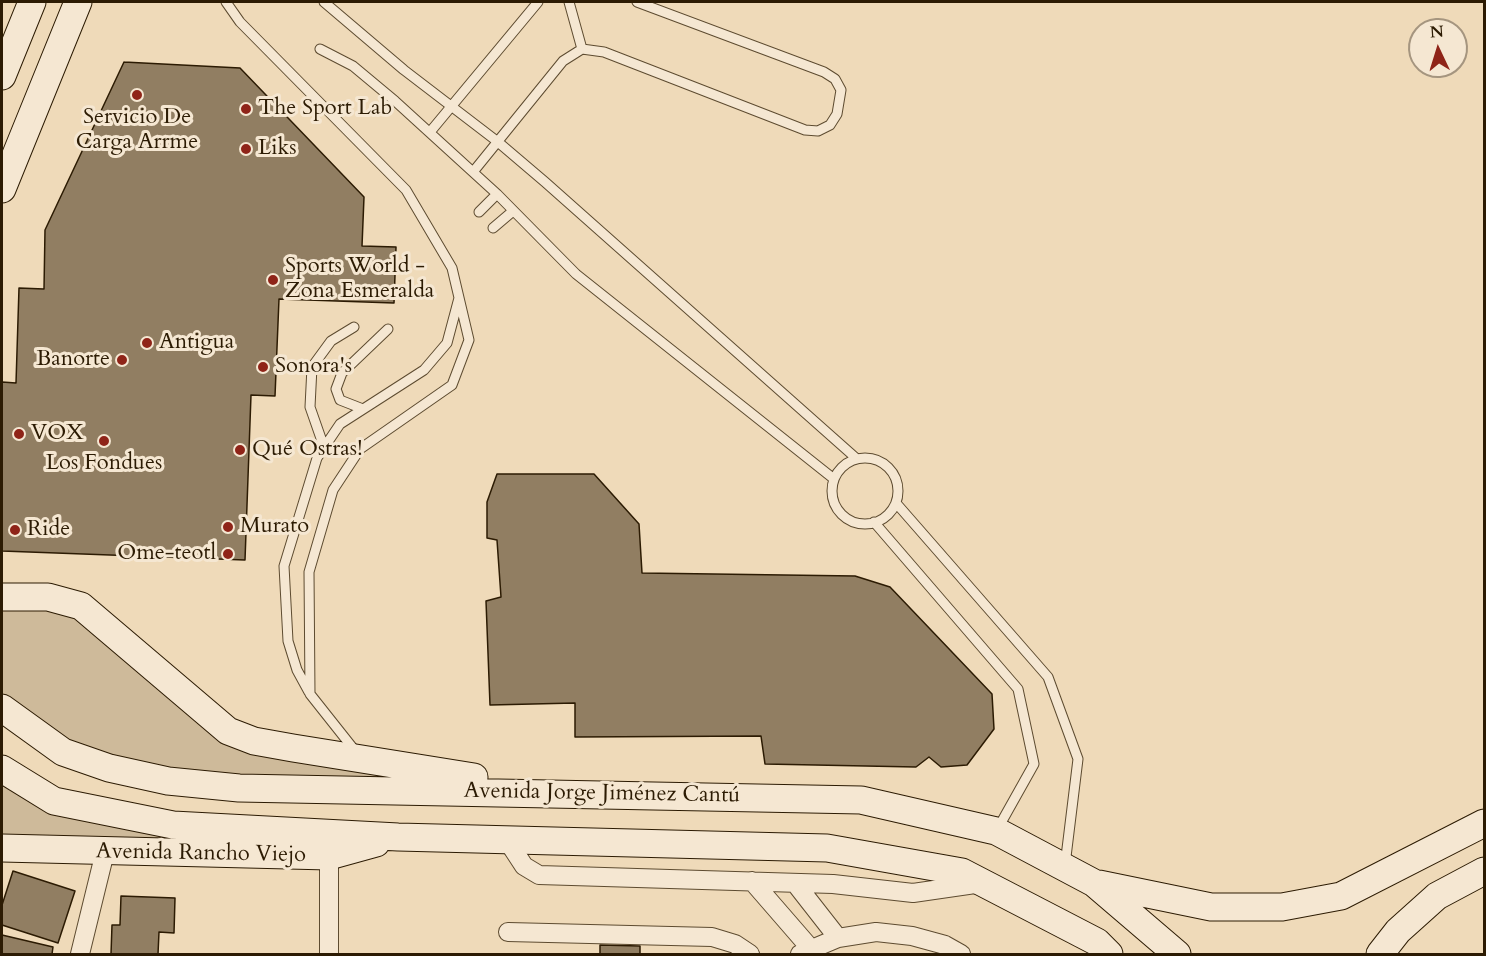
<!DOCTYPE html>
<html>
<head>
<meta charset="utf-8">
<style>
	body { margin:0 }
	#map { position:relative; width:1486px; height:956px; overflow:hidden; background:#efdab9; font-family:Cardo,serif }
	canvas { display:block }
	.frame { position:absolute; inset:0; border:3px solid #2c1b03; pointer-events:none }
	.north { position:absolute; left:1408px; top:18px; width:60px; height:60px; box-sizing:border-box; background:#f5e7d2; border:2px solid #a5957f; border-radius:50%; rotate:356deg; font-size:16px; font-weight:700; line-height:24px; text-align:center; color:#2c1b03 }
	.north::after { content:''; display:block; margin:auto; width:21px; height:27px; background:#8f2418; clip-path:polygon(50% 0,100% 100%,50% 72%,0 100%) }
</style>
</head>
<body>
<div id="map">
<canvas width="1486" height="956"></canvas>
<div class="frame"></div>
<div class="north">N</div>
</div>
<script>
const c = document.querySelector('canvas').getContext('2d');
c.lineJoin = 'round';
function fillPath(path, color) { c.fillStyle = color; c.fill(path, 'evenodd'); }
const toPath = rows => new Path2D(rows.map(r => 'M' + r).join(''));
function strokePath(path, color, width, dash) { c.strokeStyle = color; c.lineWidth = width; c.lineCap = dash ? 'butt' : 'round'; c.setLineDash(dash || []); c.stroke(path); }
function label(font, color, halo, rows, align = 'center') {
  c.font = font + ' Cardo,serif'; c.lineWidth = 6; c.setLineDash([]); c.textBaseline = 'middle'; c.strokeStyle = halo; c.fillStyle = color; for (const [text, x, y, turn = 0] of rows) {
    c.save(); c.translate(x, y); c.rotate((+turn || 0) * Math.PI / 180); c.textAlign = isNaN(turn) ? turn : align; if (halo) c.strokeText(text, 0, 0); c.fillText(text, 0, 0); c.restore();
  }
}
fillPath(toPath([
	[2,597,48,597,228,731,293,748,573,793,109,768,2,708],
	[2,769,54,801,398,837,2,848]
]), '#ceba9a');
const building = toPath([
	[124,62,240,68,364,197,362,246,396,247,394,303,279,299,275,396,251,395,245,560,2,551,2,382,16,383,19,288,44,289,45,230,124,62],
	[497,474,594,474,639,524,642,573,855,576,890,587,992,694,994,729,967,765,941,767,929,757,916,767,765,764,761,736,575,737,575,703,490,705,486,601,501,597,497,540,487,538,487,502,497,474],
	[13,871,75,891,58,943,2,925,2,905,13,871],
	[121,896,175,898,174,933,159,932,158,954,111,954,112,925,120,925,121,896],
	[2,935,53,947,52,954,2,954,2,935],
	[600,945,640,946,640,954,600,954,600,945]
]);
fillPath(building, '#917e62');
strokePath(building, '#2c1b03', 1.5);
const lane = toPath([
	[226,2,240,22,406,190,452,268,469,340,452,385,360,449,333,490,309,572,310,694,356,752],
	[324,2,404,70,498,142,545,182,857,459],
	[569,2,582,49],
	[320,49,353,66,395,101,497,194,576,274,834,479],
	[430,132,538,2],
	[473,172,563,61,582,49,604,52,805,130,818,131,830,125,837,114,841,90,835,79,824,72,637,2],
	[479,212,497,194],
	[493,228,513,211],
	[363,409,340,400,336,389,342,373,388,329],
	[324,447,310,407,312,367,331,341,354,327],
	'832 491a33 33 0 1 1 66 0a33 33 0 1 1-66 0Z',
	[896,503,1048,677,1078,759,1065,865],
	[874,522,1018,689,1034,764,997,830],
	[309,692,297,670,288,641,284,566,317,458,340,424,424,370,447,343,459,298]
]);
const street = toPath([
	[507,840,524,866,539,875,833,884,913,893,982,883],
	[752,881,811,949],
	[795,883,838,938],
	[508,932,712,937,735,944,750,954],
	[80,954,105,852],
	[329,954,329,856],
	[800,954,838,938,876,932,912,936,945,945,961,954]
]);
const secondary = toPath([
	[2,76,32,2],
	[2,189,78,2],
	[2,597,48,597,81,606,228,731,254,741,293,748,474,777],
	[2,708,63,752,109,768,168,781,239,788,861,800,996,831,1094,883,1177,954],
	[2,769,54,801,173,825,398,837,827,848,962,872,1097,942,1109,954],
	[2,848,329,856,376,843],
	[1099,884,1211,907,1282,907,1341,896,1484,823],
	[1380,954,1398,931,1437,896,1484,871]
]);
strokePath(lane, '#5d4b30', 11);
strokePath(street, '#5d4b30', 20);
strokePath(secondary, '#2c1b03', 29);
strokePath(lane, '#f5e7d2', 9);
strokePath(street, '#f5e7d2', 18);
strokePath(secondary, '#f5e7d2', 27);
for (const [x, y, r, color] of [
	[137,95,6,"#8f2418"],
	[246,109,6,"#8f2418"],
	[246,149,6,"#8f2418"],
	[273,280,6,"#8f2418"],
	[147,343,6,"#8f2418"],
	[122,360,6,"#8f2418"],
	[263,367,6,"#8f2418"],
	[19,434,6,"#8f2418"],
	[104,441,6,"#8f2418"],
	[240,450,6,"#8f2418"],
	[228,527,6,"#8f2418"],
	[15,530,6,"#8f2418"],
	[228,554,6,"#8f2418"]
]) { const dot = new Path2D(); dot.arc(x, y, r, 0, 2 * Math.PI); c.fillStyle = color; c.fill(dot); strokePath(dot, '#f5e7d2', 2); }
label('22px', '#2c1b03', '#f5e7d2', [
	["The Sport Lab",258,109],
	["Servicio De",137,118,"center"],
	["Carga Arrme",137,143,"center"],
	["Liks",258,149],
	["Sports World -",285,267],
	["Zona Esmeralda",285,292],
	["Antigua",159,343],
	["Banorte",110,360,"right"],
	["Sonora's",275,367],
	["VOX",31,434],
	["Qué Ostras!",252,450],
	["Los Fondues",104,464,"center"],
	["Murato",240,527],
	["Ride",27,530],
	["Ome-teotl",216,554,"right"]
], 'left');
label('22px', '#2c1b03', '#f5e7d2', [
	["Avenida Jorge Jiménez Cantú",602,794,1],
	["Avenida Rancho Viejo",201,854,1]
]);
</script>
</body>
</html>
